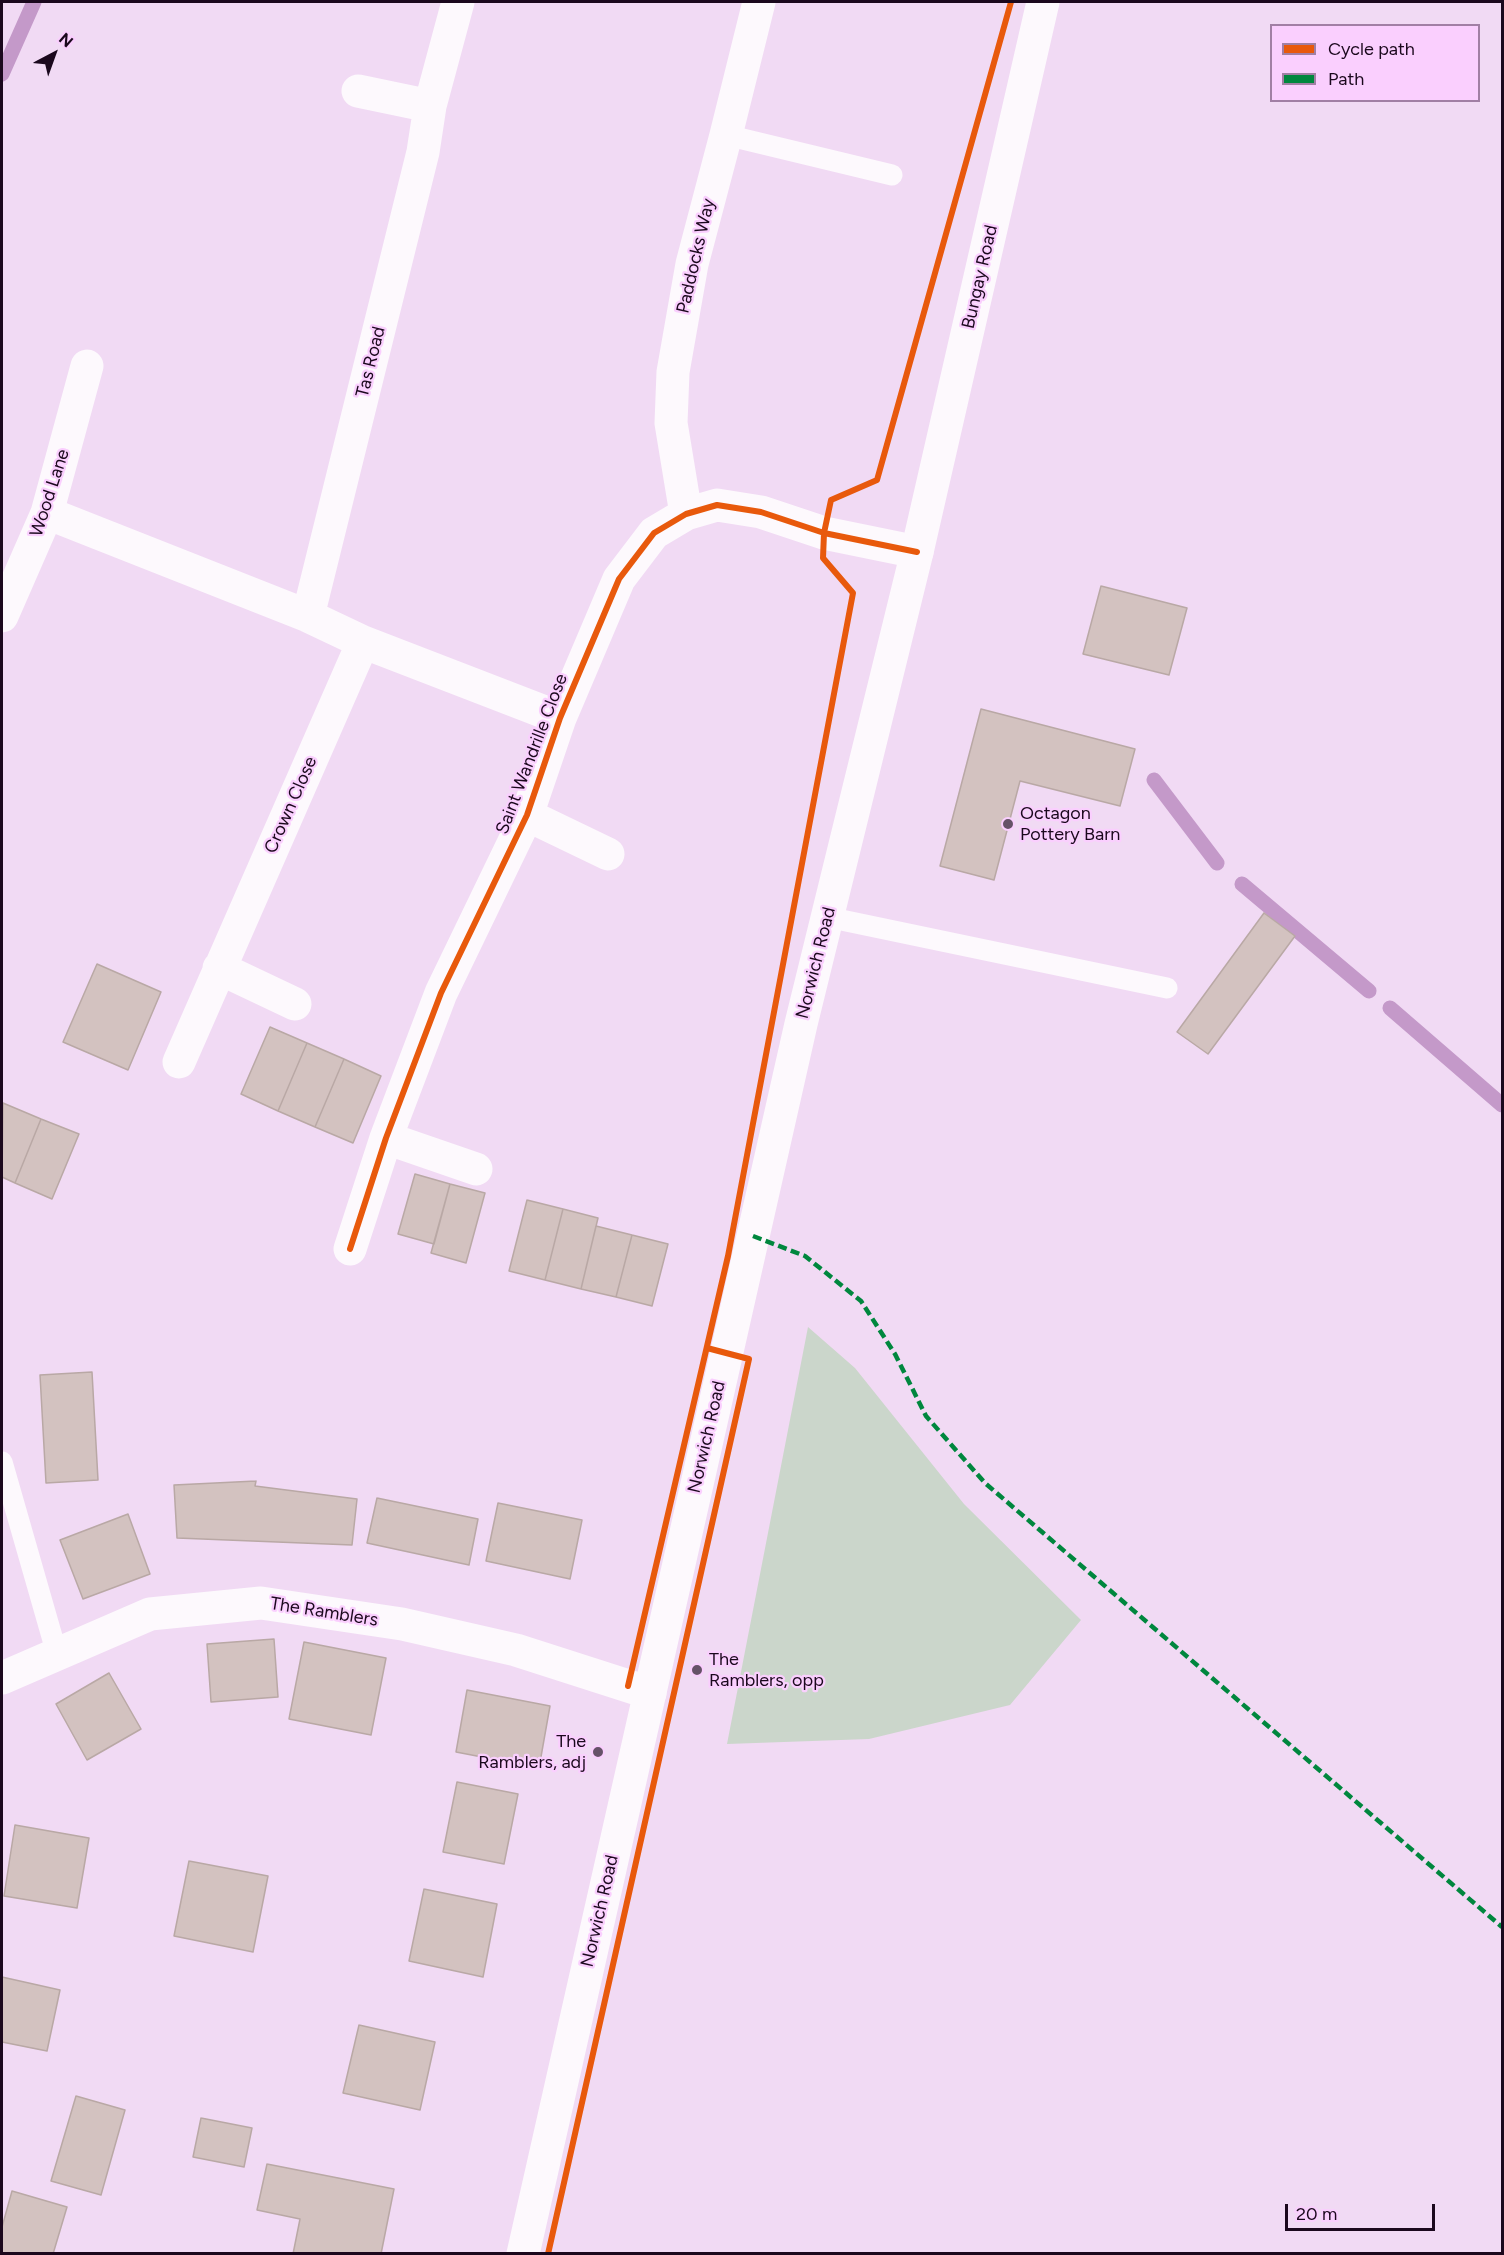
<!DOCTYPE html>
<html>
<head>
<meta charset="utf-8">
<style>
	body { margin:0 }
	#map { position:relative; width:1504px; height:2255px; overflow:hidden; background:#f1daf4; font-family:Figtree,sans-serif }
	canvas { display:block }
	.frame { position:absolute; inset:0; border:3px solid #1b081d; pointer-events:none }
	.legend { position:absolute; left:1270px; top:24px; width:210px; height:78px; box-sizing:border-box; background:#facffe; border:2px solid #a17fa4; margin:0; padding:8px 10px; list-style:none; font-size:18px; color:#1b081d }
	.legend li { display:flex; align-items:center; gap:12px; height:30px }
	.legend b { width:30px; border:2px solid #a17fa4 }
	.north { position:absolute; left:24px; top:24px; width:60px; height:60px; -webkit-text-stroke:4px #facffe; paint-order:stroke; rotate:41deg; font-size:16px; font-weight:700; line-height:24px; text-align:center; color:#1b081d }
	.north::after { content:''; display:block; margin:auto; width:21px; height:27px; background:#1b081d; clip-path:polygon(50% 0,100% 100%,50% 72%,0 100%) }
	.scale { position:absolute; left:1285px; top:2204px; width:150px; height:27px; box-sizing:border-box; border:3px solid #1b081d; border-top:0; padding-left:8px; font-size:18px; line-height:21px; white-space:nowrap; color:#1b081d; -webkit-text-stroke:4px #facffe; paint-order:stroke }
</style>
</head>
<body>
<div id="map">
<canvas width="1504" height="2255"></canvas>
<div class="frame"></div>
<ul class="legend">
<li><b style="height:8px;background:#e8590c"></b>Cycle path</li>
<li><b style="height:8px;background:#00873e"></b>Path</li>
</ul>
<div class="north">N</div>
<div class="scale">20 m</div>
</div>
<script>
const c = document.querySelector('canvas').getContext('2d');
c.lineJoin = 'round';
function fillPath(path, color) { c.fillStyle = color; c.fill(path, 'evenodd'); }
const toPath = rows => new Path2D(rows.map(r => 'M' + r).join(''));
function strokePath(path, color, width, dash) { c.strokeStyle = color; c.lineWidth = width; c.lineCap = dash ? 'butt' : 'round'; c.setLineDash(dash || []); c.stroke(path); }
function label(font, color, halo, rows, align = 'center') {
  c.font = font + ' Figtree,sans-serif'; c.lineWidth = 4.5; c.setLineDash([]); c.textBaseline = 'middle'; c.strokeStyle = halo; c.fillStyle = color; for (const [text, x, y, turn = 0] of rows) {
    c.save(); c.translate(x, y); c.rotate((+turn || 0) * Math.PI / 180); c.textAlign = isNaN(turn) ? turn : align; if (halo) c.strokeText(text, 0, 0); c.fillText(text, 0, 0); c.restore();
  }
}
fillPath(toPath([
	[808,1327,855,1368,964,1504,1081,1620,1010,1705,869,1739,727,1744]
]), '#cbd6cb');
strokePath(toPath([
	[2,74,34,2],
	[1154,780,1217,863],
	[1242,884,1369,991],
	[1390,1008,1502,1105]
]), '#c499c9', 15);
const building = toPath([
	[1101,586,1187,608,1169,675,1083,654,1101,586],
	[981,709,1135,749,1120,806,1020,781,994,880,940,866,981,709],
	[1264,913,1295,936,1208,1054,1177,1032,1264,913],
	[97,964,161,992,128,1070,63,1042,97,964],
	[270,1027,307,1043,278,1111,241,1094,270,1027],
	[307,1043,344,1059,315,1127,278,1111,307,1043],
	[344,1059,381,1076,353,1143,315,1127,344,1059],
	[3,1103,41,1119,15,1183,2,1177,3,1103],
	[41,1119,79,1134,52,1199,15,1183,41,1119],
	[415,1174,450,1184,434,1244,398,1234,415,1174],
	[450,1184,485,1193,466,1263,431,1253,450,1184],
	[527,1200,563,1209,545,1280,509,1271,527,1200],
	[563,1209,598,1218,581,1289,545,1280,563,1209],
	[596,1226,632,1235,616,1297,581,1289,596,1226],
	[632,1235,668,1244,652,1306,616,1297,632,1235],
	[92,1372,98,1480,46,1483,40,1375,92,1372],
	[256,1481,255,1486,357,1499,352,1545,177,1538,174,1485,256,1481],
	[377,1498,478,1519,469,1565,367,1543,377,1498],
	[498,1503,582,1520,570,1579,486,1561,498,1503],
	[128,1514,150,1574,83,1599,60,1540,128,1514],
	[274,1639,278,1697,211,1702,207,1644,274,1639],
	[304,1642,386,1658,371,1735,289,1719,304,1642],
	[109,1673,141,1729,87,1760,56,1704,109,1673],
	[467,1690,550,1706,539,1768,456,1752,467,1690],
	[457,1782,518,1794,504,1864,443,1852,457,1782],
	[15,1825,89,1838,77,1908,4,1896,15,1825],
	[189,1861,268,1876,253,1952,174,1936,189,1861],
	[424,1889,497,1904,483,1977,409,1961,424,1889],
	[2,1977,60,1990,47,2051,2,2042,2,1977],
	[359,2025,435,2042,420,2110,343,2093,359,2025],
	[76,2096,125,2110,101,2195,51,2181,76,2096],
	[201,2118,252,2128,244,2167,193,2157,201,2118],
	[267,2164,394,2189,381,2254,293,2254,300,2219,257,2210,267,2164],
	[12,2191,67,2207,53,2254,2,2254,2,2227,12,2191]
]);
fillPath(building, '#d3c2c0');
strokePath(building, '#b9a8a5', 1.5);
strokePath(toPath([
	[726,135,892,175],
	[827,917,1167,988],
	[2,1462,57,1654]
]), '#fdf9fd', 21);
strokePath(toPath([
	[358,91,430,106],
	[47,513,308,616,363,642,560,718],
	[686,514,671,423,673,372,692,264,726,135,759,2],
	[2,616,47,513,87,366],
	[308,616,423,152,430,106,458,2],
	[527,815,608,854],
	[219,968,295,1004],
	[179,1062,363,642],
	[386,1138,476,1169],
	[350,1249,386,1138,441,993,527,815,560,718,619,579,654,533,686,514,717,505,761,512,824,533,917,552],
	[2,1678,150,1614,261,1603,402,1624,516,1650,650,1693]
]), '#fdf9fd', 33);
strokePath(toPath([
	[523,2254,801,1024,917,552,1043,2]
]), '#fdf9fd', 33);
strokePath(toPath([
	[753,1236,805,1256,861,1301,895,1354,926,1416,985,1483,1502,1927]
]), '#00873e', 4.5, [9, 4.5]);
strokePath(toPath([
	[350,1249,386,1138,441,993,527,815,560,718,619,579,654,533,686,514,717,505,761,512,824,533,917,552],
	[628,1686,728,1256,853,593,823,558,824,533,831,500,877,480,1011,2],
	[548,2254,749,1359,707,1348]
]), '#e8590c', 6);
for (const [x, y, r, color] of [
	[1008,824,6,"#665268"],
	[697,1670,6,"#665268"],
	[598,1752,6,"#665268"]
]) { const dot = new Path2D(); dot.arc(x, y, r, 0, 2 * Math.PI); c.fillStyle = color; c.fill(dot); strokePath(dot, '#facffe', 2); }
label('18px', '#1b081d', '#facffe', [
	["Paddocks Way",696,256,-77],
	["Bungay Road",980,277,-77],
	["Tas Road",371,362,-76],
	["Wood Lane",50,493,-72],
	["Saint Wandrille Close",532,754,-69],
	["Crown Close",291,805,-66],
	["Norwich Road",816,963,-76],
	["Norwich Road",707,1437,-77],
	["The Ramblers",324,1612,9],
	["Norwich Road",600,1911,-77]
]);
label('18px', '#1b081d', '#facffe', [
	["Octagon",1020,814],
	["Pottery Barn",1020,835],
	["The",709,1660],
	["Ramblers, opp",709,1681],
	["The",586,1742,"right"],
	["Ramblers, adj",586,1763,"right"]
], 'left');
</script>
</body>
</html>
